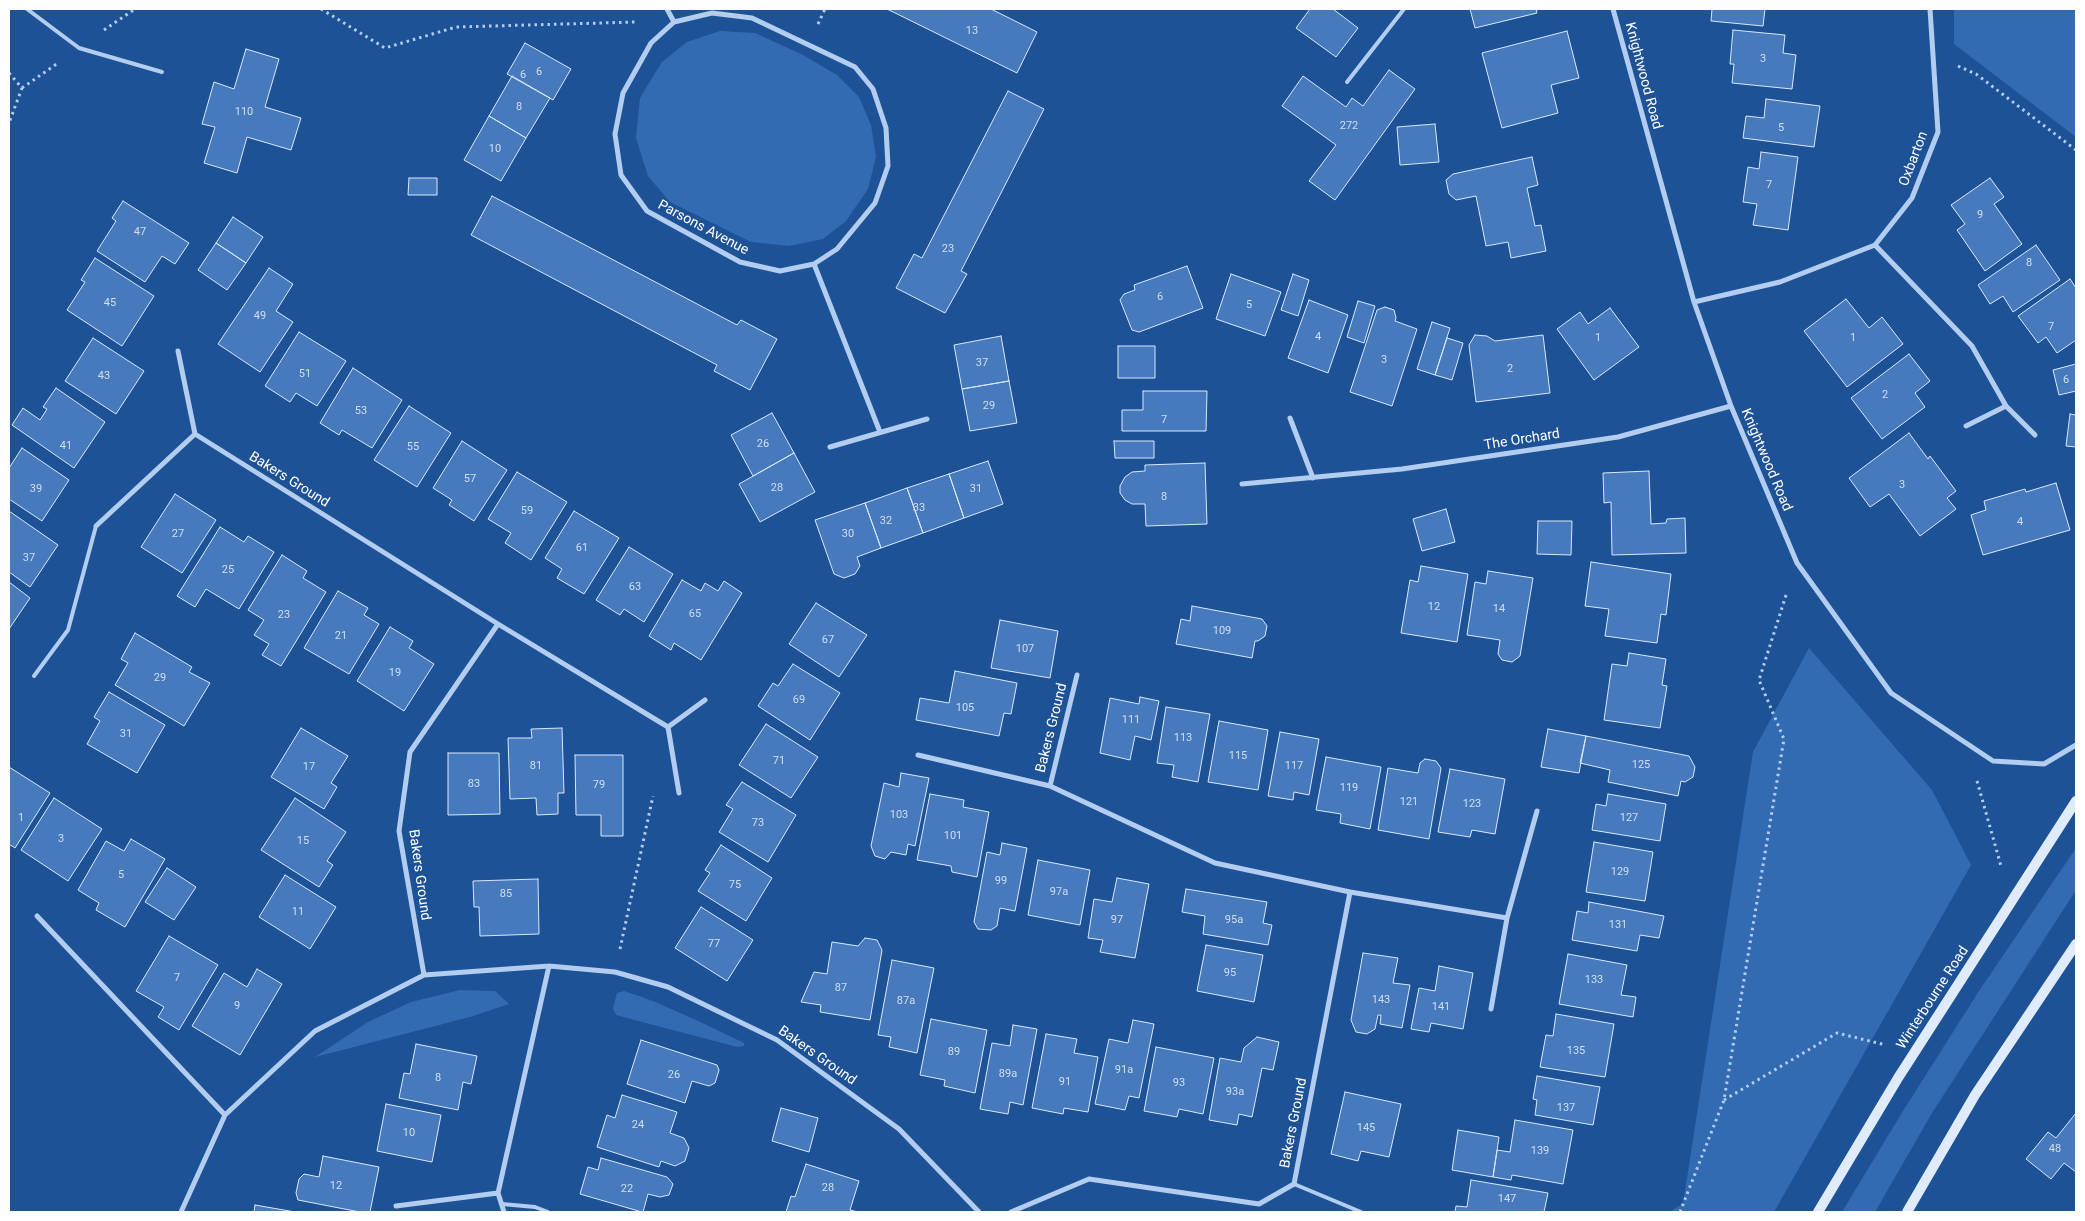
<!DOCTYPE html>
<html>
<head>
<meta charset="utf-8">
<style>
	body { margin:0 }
	#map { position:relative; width:2085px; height:1221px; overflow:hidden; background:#1e5296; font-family:Roboto,sans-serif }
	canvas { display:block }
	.frame { position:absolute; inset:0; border:10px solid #fff; pointer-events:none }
</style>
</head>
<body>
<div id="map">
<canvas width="2085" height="1221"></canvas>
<div class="frame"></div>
</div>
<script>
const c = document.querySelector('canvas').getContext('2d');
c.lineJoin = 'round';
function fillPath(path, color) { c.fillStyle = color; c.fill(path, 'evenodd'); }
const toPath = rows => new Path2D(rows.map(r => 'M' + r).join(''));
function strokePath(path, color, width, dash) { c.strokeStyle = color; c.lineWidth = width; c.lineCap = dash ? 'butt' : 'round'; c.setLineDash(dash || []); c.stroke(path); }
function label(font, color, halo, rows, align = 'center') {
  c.font = font + ' Roboto,sans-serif'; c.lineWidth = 4; c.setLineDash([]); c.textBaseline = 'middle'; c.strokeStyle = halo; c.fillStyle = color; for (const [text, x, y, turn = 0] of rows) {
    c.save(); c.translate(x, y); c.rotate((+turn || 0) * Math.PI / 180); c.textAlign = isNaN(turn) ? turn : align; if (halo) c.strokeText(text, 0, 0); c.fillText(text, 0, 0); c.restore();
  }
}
fillPath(toPath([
	[1954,9,2076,9,2076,137,1954,44],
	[720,31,755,33,803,55,837,75,859,97,871,125,876,157,868,189,846,221,823,239,789,246,751,242,670,202,648,176,636,138,640,98,662,62,687,42],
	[1809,648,1932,790,1971,865,1774,1212,1669,1212,1683,1204,1753,752],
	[2076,848,2076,890,1932,1113,1875,1212,1842,1212,1903,1111,1979,991],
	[460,990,495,991,509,1004,470,1017,315,1057,368,1022,411,1002],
	[624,991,653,1001,696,1020,744,1043,744,1046,737,1047,616,1015,613,1008,617,993]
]), '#336bb3');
const building = toPath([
	[887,9,991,9,1037,32,1017,73,887,9],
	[1310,9,1333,9,1358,28,1336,57,1296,28,1310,9],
	[1470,9,1536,9,1537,13,1475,28,1470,9],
	[1712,9,1765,9,1763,26,1711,21,1712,9],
	[1733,30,1785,35,1783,53,1796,55,1792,89,1732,83,1734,64,1730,64,1733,30],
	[1567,31,1579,78,1551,85,1558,113,1502,128,1482,53,1567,31],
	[525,43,571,69,553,100,507,74,525,43],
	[246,49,279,59,265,107,301,118,291,150,247,137,237,173,204,163,215,127,202,124,214,82,234,89,246,49],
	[1389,70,1415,89,1335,200,1309,181,1336,145,1282,106,1303,76,1346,107,1352,98,1363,106,1389,70],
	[512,76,550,98,526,138,489,116,512,76],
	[1008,91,1044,109,961,271,967,274,945,313,896,288,914,254,922,258,1008,91],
	[1766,99,1820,106,1814,147,1743,138,1746,116,1764,118,1766,99],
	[489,116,526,138,501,181,464,160,489,116],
	[1435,124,1439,162,1400,165,1397,127,1435,124],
	[1761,152,1798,157,1788,230,1753,225,1757,204,1743,202,1748,167,1759,169,1761,152],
	[1532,157,1538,185,1527,188,1535,226,1541,225,1546,251,1511,258,1508,242,1486,246,1476,196,1456,200,1449,194,1446,180,1453,174,1532,157],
	[409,178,437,178,437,195,408,195,409,178],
	[1990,178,2004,197,1994,204,2022,244,1985,271,1957,230,1965,224,1951,205,1990,178],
	[492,196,737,325,741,320,777,339,750,390,714,371,717,365,471,235,492,196],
	[123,201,189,243,175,264,162,256,145,282,97,251,116,221,112,218,123,201],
	[233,217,263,237,246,263,216,243,233,217],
	[216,243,246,263,227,290,198,270,216,243],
	[2036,245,2060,280,2013,312,2003,296,1990,304,1978,285,2036,245],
	[95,258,154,296,122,346,67,310,85,282,81,280,95,258],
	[1187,266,1203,308,1139,332,1132,330,1120,300,1124,294,1135,290,1134,285,1187,266],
	[269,268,293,284,276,311,293,322,260,372,218,344,269,268],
	[1231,274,1281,292,1265,336,1216,319,1231,274],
	[1293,274,1309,280,1298,316,1281,310,1293,274],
	[2070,279,2076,288,2076,340,2057,353,2046,337,2038,343,2018,316,2070,279],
	[1846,299,1869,328,1882,317,1903,344,1847,387,1804,331,1846,299],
	[1309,300,1348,315,1328,373,1288,358,1309,300],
	[1358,301,1375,306,1364,343,1347,337,1358,301],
	[1385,307,1394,310,1396,318,1395,321,1417,329,1392,406,1350,392,1377,310,1385,307],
	[1610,308,1639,347,1594,380,1557,329,1580,312,1588,324,1610,308],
	[1432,322,1450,328,1435,375,1417,369,1432,322],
	[299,332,346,361,317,406,296,393,290,402,265,386,299,332],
	[1475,335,1487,336,1495,341,1543,335,1550,393,1476,402,1469,345,1475,335],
	[1001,336,1009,381,962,389,954,345,1001,336],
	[93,338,144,371,116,414,65,381,93,338],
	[1447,338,1463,343,1452,380,1435,375,1447,338],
	[1118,346,1155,346,1155,378,1118,378,1118,346],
	[1909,354,1930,381,1915,393,1925,407,1882,439,1851,398,1909,354],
	[2076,364,2076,391,2059,395,2053,370,2076,364],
	[353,368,402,400,372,448,342,430,339,435,320,423,353,368],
	[1009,381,1017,423,970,431,962,389,1009,381],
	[56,388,105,422,74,468,12,425,23,408,40,420,47,409,43,407,56,388],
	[1143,391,1207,391,1206,431,1122,431,1122,410,1143,410,1143,391],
	[409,406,451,433,417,487,374,460,409,406],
	[772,413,794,453,753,476,731,435,772,413],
	[2070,414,2076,415,2076,447,2066,446,2070,414],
	[1909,433,1928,459,1930,456,1956,491,1947,498,1956,509,1920,536,1889,494,1870,507,1849,478,1909,433],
	[462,441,507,470,474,521,449,505,452,500,433,488,462,441],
	[1114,441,1154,441,1154,458,1115,458,1114,441],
	[22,448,69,480,42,521,9,499,9,468,22,448],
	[794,453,815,492,760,522,739,484,794,453],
	[988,461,1003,504,964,518,949,474,988,461],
	[1205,463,1207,524,1146,526,1145,504,1132,504,1125,500,1120,493,1120,486,1125,477,1132,472,1145,471,1145,465,1205,463],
	[1649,471,1651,524,1666,523,1667,519,1685,518,1686,553,1612,555,1611,502,1604,503,1603,473,1649,471],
	[517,472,567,502,531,560,505,543,511,533,488,519,517,472],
	[949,474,964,518,923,533,907,488,949,474],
	[2056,483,2070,530,1983,555,1971,515,1986,510,1984,501,2025,489,2026,492,2056,483],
	[907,488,923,533,881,548,865,503,907,488],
	[175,494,216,520,182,573,141,547,175,494],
	[865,503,881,548,857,557,860,566,855,574,844,578,834,574,815,520,865,503],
	[1446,509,1455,542,1422,551,1413,519,1446,509],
	[9,511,58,545,30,587,9,572,9,511],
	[574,511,619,538,584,594,557,578,562,569,545,558,574,511],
	[1538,521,1572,521,1571,555,1537,554,1538,521],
	[220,527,244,542,248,536,274,552,239,609,206,589,195,607,177,596,220,527],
	[629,547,673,574,644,622,624,609,620,615,596,600,629,547],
	[282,555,307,571,303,578,326,592,281,666,262,655,269,644,254,635,264,620,248,610,282,555],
	[1591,562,1671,574,1666,615,1661,614,1657,643,1605,636,1609,609,1585,606,1591,562],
	[1421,566,1468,574,1457,642,1401,633,1410,580,1418,582,1421,566],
	[1488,571,1533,578,1520,656,1512,662,1502,660,1498,654,1500,640,1467,635,1475,582,1486,584,1488,571],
	[682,580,701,591,705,583,718,591,724,581,742,593,701,660,674,643,671,650,649,636,682,580],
	[9,582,30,598,9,629,9,582],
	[338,591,368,608,364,615,379,624,349,674,304,648,338,591],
	[816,603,867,635,839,677,789,644,816,603],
	[1192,606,1262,619,1267,626,1265,636,1258,641,1255,641,1252,658,1176,644,1181,619,1190,621,1192,606],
	[1000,620,1058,631,1050,678,991,668,1000,620],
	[390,627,413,641,409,648,434,664,404,711,357,681,390,627],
	[135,633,192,667,189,672,210,683,184,726,115,685,128,663,121,659,135,633],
	[1629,653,1666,659,1662,685,1667,686,1660,728,1604,720,1612,664,1627,666,1629,653],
	[793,664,840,693,810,740,758,706,773,683,778,686,793,664],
	[955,671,1017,683,1011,714,1004,713,999,736,916,720,920,698,949,703,955,671],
	[109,692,165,725,137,773,87,744,100,721,94,717,109,692],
	[1140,697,1159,701,1151,740,1135,736,1130,760,1100,753,1110,698,1139,704,1140,697],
	[1166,707,1210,714,1198,782,1172,777,1174,765,1157,763,1166,707],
	[1219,721,1268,730,1258,790,1208,782,1219,721],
	[766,724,818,757,791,798,739,765,766,724],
	[301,728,348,756,331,783,337,787,324,809,271,777,301,728],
	[562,728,564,793,558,793,558,814,537,815,536,798,510,799,508,738,532,738,531,729,562,728],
	[1548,729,1586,736,1579,773,1541,767,1548,729],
	[1280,732,1319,739,1309,795,1294,792,1293,800,1268,796,1280,732],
	[1586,736,1689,756,1695,767,1693,777,1685,782,1681,781,1678,796,1608,782,1610,770,1580,763,1586,736],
	[448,753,499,753,500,814,448,815,448,753],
	[575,755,623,755,623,836,601,836,601,815,576,815,575,755],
	[1326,757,1381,767,1370,829,1340,823,1341,814,1316,810,1326,757],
	[1425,759,1436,761,1441,768,1429,839,1378,830,1388,768,1418,773,1420,763,1425,759],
	[9,767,50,793,15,848,9,844,9,767],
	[1450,769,1505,779,1495,834,1472,830,1470,837,1438,832,1450,769],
	[901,773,929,778,915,846,908,844,906,855,891,852,885,859,875,856,871,846,884,783,899,787,901,773],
	[742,782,796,815,768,862,719,832,733,809,726,805,742,782],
	[930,794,964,800,963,807,989,812,977,877,952,872,951,866,917,860,930,794],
	[1608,794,1666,804,1660,841,1592,830,1596,804,1606,806,1608,794],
	[54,798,102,829,68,881,21,850,54,798],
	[295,798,346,832,327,861,333,865,319,887,261,850,295,798],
	[131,839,165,859,125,927,96,910,99,903,78,890,106,841,124,851,131,839],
	[1594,842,1653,852,1645,901,1586,892,1594,842],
	[1002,843,1027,848,1015,911,1000,908,997,926,991,930,978,929,974,922,987,852,1000,855,1002,843],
	[721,845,772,878,746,921,698,891,710,873,705,870,721,845],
	[1038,860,1090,870,1080,925,1028,915,1038,860],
	[167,868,196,887,174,920,145,902,167,868],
	[285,875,336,907,310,949,259,917,285,875],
	[1117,878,1149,884,1135,958,1100,952,1103,940,1088,938,1094,899,1112,902,1117,878],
	[538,879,539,934,480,936,479,907,474,907,473,881,538,879],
	[1186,889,1267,902,1263,923,1272,925,1268,945,1203,934,1205,916,1182,912,1186,889],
	[1589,902,1664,916,1659,938,1640,935,1637,951,1572,940,1577,911,1588,913,1589,902],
	[701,907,753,940,727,981,675,948,701,907],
	[169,936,218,965,179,1030,158,1017,164,1007,136,991,169,936],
	[865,938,877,940,882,950,870,1020,820,1012,821,1005,801,1002,814,972,827,974,832,942,858,946,865,938],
	[1206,945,1263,955,1254,1002,1197,991,1206,945],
	[1363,953,1398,958,1393,983,1410,985,1402,1028,1380,1024,1381,1015,1378,1015,1375,1029,1367,1034,1356,1032,1351,1020,1363,953],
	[1568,954,1627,965,1621,995,1636,997,1633,1017,1559,1004,1568,954],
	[892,960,934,968,917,1053,889,1047,891,1037,878,1035,892,960],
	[1439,966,1473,973,1463,1029,1431,1023,1429,1032,1411,1029,1419,988,1435,991,1439,966],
	[257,969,282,984,240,1055,192,1026,224,973,247,987,257,969],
	[1556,1014,1614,1024,1605,1077,1540,1067,1546,1035,1553,1036,1556,1014],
	[931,1019,987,1030,975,1093,944,1086,945,1080,920,1075,931,1019],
	[1133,1020,1154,1024,1139,1098,1129,1096,1125,1110,1095,1104,1109,1039,1128,1043,1133,1020],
	[1013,1025,1037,1029,1023,1105,1010,1102,1008,1114,980,1109,992,1043,1010,1046,1013,1025],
	[1046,1034,1077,1039,1074,1053,1098,1057,1088,1112,1064,1108,1063,1114,1032,1108,1046,1034],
	[1257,1037,1279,1042,1273,1070,1262,1068,1252,1117,1239,1114,1237,1125,1209,1120,1220,1058,1241,1062,1244,1048,1257,1037],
	[641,1040,717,1065,719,1070,715,1083,709,1086,692,1081,685,1103,627,1084,641,1040],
	[416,1044,477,1056,471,1084,463,1082,458,1110,399,1098,404,1073,410,1074,416,1044],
	[1156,1047,1214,1058,1203,1114,1179,1109,1177,1117,1144,1111,1156,1047],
	[1537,1076,1600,1087,1593,1125,1535,1115,1537,1100,1533,1099,1537,1076],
	[1345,1092,1401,1104,1389,1157,1361,1151,1358,1161,1331,1154,1345,1092],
	[622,1095,677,1112,670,1133,684,1138,689,1148,685,1161,675,1166,661,1161,659,1167,597,1147,607,1115,615,1118,622,1095],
	[386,1104,441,1115,432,1162,377,1151,386,1104],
	[781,1108,818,1118,809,1152,772,1141,781,1108],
	[2076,1113,2076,1172,2064,1163,2051,1179,2026,1159,2048,1132,2056,1138,2076,1113],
	[1515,1120,1573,1130,1563,1184,1512,1175,1511,1180,1493,1177,1497,1150,1510,1152,1515,1120],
	[1458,1130,1499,1137,1493,1177,1452,1170,1458,1130],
	[323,1156,379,1167,370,1212,360,1212,298,1200,296,1193,299,1179,304,1174,319,1177,323,1156],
	[601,1158,667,1177,673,1184,669,1195,660,1197,648,1194,643,1212,642,1212,580,1194,588,1167,598,1170,601,1158],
	[806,1164,859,1181,850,1210,858,1212,786,1212,791,1196,795,1197,806,1164],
	[1471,1180,1548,1193,1544,1212,1455,1212,1456,1206,1467,1207,1471,1180],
	[255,1205,295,1212,254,1212,255,1205]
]);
fillPath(building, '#477abc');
strokePath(building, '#d8e8fa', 1);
strokePath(toPath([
	[321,9,385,48,456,27,636,22],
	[818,24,825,9],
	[104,30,135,9],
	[1958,66,1976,74,2076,150],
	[9,73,22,88,9,123],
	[22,88,58,63],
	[1977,781,2001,866],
	[620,949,653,796],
	[1724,1100,1837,1033,1886,1045],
	[1680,1212,1724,1100,1784,739,1759,680,1787,592]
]), '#b2cdef', 3, [2.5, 4]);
strokePath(toPath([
	[27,9,79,48,162,72],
	[1347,82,1404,9],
	[34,676,68,630,96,526],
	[1294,1184,1361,1212],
	[502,1204,535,1207,548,1212]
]), '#b2cdef', 4);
strokePath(toPath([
	[667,9,674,22],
	[1613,9,1694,302,1731,406,1797,563,1891,693,1993,761,2044,764,2076,745],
	[712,13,752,18,855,67,873,89,886,128,888,166,875,203,837,249,814,264,780,271,740,262,647,211,621,175,615,134,623,93,651,43,674,22,712,13],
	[1875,245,1972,346,2006,406,2035,435],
	[814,264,880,432],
	[1694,302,1780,282,1875,245,1912,198,1938,132,1930,9],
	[1290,418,1313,478],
	[1966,426,2006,406],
	[195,434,498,624,668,727],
	[830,447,927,419],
	[1242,484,1402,469,1618,437,1731,406],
	[96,526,195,434,178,351],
	[918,755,1050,786,1077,675],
	[1050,786,1215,863,1350,892,1507,918],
	[679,793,668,727,705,700],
	[37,916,225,1115],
	[424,975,399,831,410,752,498,624],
	[1491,1009,1507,918,1537,811],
	[396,1206,498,1193],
	[181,1212,225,1115,315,1031,424,975,549,966,615,972,668,987,777,1040,899,1129,979,1212],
	[504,1212,498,1193,549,966],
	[1011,1212,1089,1179,1259,1204,1294,1184,1350,892]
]), '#b2cdef', 5);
strokePath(toPath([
	[1818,1212,1898,1078,2076,801],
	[1907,1212,1975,1095,2076,944]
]), '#dfebfb', 10);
label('11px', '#d1deee', null, [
	["13",972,31],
	["3",1763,59],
	["6",539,72],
	["6",523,75],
	["8",519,107],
	["110",244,112],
	["272",1349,126],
	["5",1781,128],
	["10",495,149],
	["7",1769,185],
	["9",1980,215],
	["47",140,232],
	["23",948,249],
	["8",2029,263],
	["6",1160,297],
	["45",110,303],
	["5",1249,305],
	["49",260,316],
	["7",2051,327],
	["4",1318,337],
	["1",1598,338],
	["1",1853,338],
	["3",1384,360],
	["37",982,363],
	["2",1510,369],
	["51",305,374],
	["43",104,376],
	["6",2066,380],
	["2",1885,395],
	["29",989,406],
	["53",361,411],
	["7",1164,420],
	["26",763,444],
	["41",66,446],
	["55",413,447],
	["57",470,479],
	["3",1902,485],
	["28",777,488],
	["39",36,489],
	["31",976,489],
	["8",1164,497],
	["33",919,508],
	["59",527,511],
	["32",886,521],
	["4",2020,522],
	["27",178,534],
	["30",848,534],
	["61",582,548],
	["37",29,558],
	["25",228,570],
	["63",635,587],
	["12",1434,607],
	["14",1499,609],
	["65",695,614],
	["23",284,615],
	["109",1222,631],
	["21",341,636],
	["67",828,640],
	["107",1025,649],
	["19",395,673],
	["29",160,678],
	["69",799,700],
	["105",965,708],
	["111",1131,720],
	["31",126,734],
	["113",1183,738],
	["115",1238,756],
	["71",779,761],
	["125",1641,765],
	["81",536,766],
	["117",1294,766],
	["17",309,767],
	["83",474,784],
	["79",599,785],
	["119",1349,788],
	["121",1409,802],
	["123",1472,804],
	["103",899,815],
	["1",21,818],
	["127",1629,818],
	["73",758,823],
	["101",953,836],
	["3",61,839],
	["15",303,841],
	["129",1620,872],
	["5",121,875],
	["99",1001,881],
	["75",735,885],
	["97a",1059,892],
	["85",506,894],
	["11",298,912],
	["97",1117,920],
	["95a",1234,920],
	["131",1618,925],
	["77",714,944],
	["95",1230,973],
	["7",177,978],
	["133",1594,980],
	["87",841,988],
	["143",1381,1000],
	["87a",906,1001],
	["9",237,1006],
	["141",1441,1007],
	["135",1576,1051],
	["89",954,1052],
	["91a",1124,1070],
	["89a",1008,1074],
	["26",674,1075],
	["8",438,1078],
	["91",1065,1082],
	["93",1179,1083],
	["93a",1235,1092],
	["137",1566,1108],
	["24",638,1125],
	["145",1366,1128],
	["10",409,1133],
	["48",2055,1149],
	["139",1540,1151],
	["12",336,1186],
	["28",828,1188],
	["22",627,1189],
	["147",1507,1199]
]);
label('14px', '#fff', '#1e5296', [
	["Knightwood Road",1643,76,75],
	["Oxbarton",1914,159,-69],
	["Parsons Avenue",703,228,28],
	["The Orchard",1522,440,-9],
	["Knightwood Road",1766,460,67],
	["Bakers Ground",289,480,32],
	["Bakers Ground",1052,728,-76],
	["Bakers Ground",419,875,82],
	["Winterbourne Road",1933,998,-57],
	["Bakers Ground",817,1056,35],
	["Bakers Ground",1294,1123,-79]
]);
</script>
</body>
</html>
